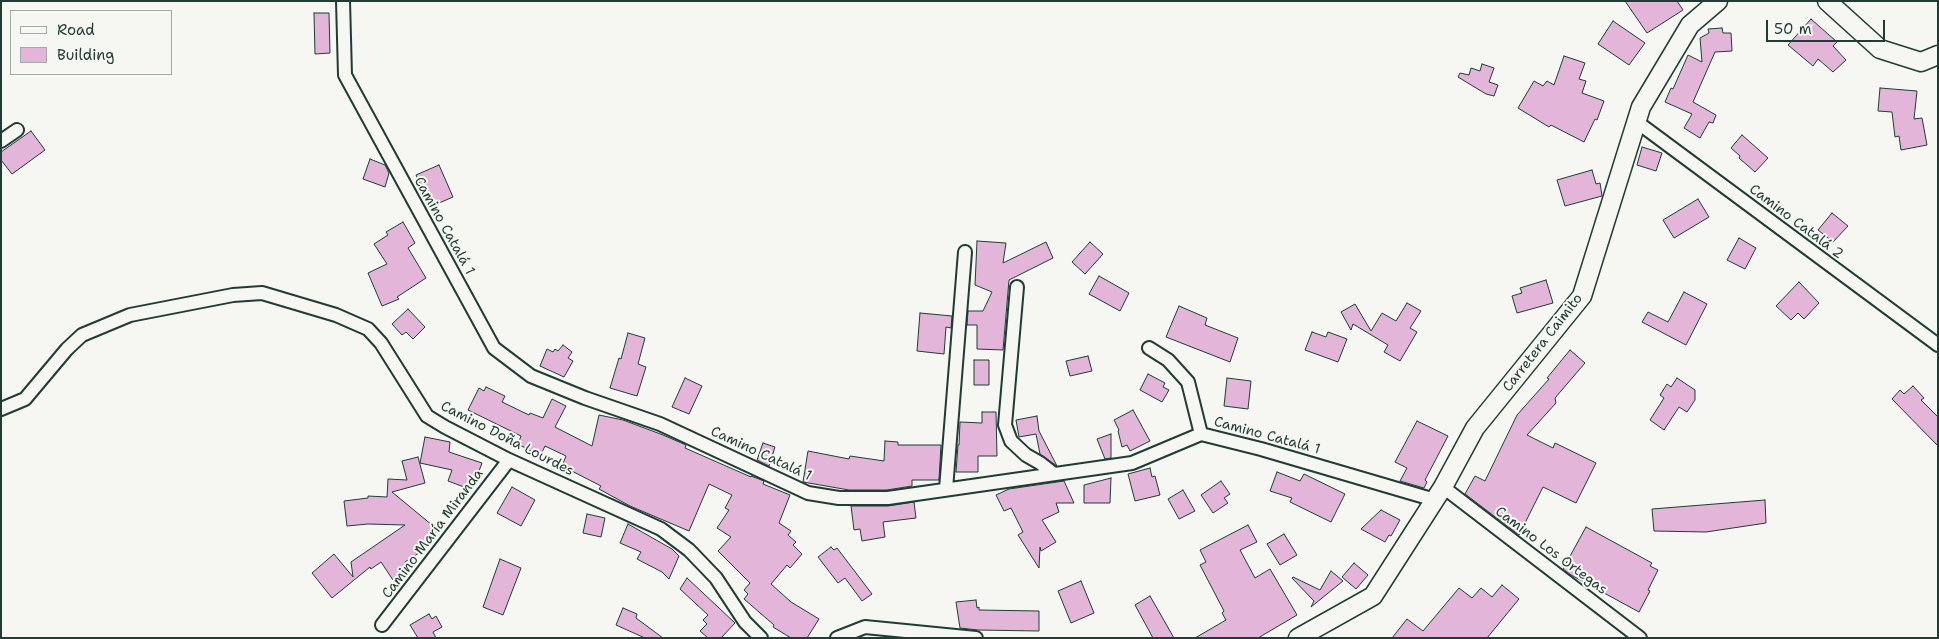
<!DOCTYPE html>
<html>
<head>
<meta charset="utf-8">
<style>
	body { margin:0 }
	#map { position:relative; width:1939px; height:639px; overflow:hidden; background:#f6f6f2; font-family:"Shantell Sans",sans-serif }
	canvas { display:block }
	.frame { position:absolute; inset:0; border:2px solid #1f3d34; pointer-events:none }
	.legend { position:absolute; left:10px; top:10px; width:162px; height:65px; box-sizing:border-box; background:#f6f6f2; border:1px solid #a0aca6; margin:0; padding:6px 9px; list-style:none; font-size:15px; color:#1f3d34 }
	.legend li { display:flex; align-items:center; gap:10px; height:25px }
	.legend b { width:25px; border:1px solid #a0aca6 }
	.scale { position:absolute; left:1766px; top:20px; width:119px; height:22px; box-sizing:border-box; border:2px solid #1f3d34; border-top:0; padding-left:6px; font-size:15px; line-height:18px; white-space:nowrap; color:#1f3d34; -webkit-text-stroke:4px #f6f6f2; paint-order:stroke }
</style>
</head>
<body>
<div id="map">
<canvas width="1939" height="639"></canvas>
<div class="frame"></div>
<ul class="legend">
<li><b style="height:6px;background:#f6f6f2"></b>Road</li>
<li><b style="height:14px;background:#e2b5d9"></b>Building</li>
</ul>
<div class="scale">50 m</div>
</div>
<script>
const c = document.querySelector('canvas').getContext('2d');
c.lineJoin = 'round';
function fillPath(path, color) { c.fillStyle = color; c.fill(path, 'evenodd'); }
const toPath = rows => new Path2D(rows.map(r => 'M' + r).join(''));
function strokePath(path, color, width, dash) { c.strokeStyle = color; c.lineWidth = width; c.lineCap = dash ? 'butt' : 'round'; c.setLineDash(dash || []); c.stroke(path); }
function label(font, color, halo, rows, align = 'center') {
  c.font = font + ' "Shantell Sans",sans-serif'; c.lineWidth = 4; c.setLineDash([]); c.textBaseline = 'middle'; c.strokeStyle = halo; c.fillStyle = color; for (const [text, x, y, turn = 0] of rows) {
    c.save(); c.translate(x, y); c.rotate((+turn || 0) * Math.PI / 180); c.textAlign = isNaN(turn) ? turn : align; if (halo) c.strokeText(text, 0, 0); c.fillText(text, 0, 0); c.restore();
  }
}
const building = toPath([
	[1625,1,1677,1,1683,10,1647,33,1625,1],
	[314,13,329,13,330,53,315,54,314,13],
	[1811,19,1837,42,1833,46,1846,60,1833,72,1818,59,1813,66,1788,45,1811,19],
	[1613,21,1645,43,1629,65,1598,44,1613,21],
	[1722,28,1723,33,1731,33,1732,51,1715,52,1693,102,1716,115,1713,123,1709,122,1700,138,1684,128,1692,114,1665,102,1671,88,1673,89,1688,55,1702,62,1700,38,1709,33,1708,29,1722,28],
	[1564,56,1585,63,1579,79,1586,81,1582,93,1604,101,1597,120,1595,119,1584,142,1551,125,1549,127,1518,108,1534,81,1543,86,1547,81,1554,85,1564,56],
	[1482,64,1494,68,1489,82,1498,85,1494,96,1486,94,1458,77,1460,73,1469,75,1471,68,1480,71,1482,64],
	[1880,88,1917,91,1914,119,1922,118,1927,145,1901,150,1899,136,1895,137,1892,112,1878,111,1880,88],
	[31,131,45,150,12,174,1,160,1,152,31,131],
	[1742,135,1768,158,1755,172,1739,158,1740,156,1731,148,1742,135],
	[1642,147,1662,153,1656,171,1637,165,1642,147],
	[370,159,385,165,389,173,385,187,363,179,370,159],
	[439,165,453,197,430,207,416,175,439,165],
	[1592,170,1596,184,1600,183,1602,196,1565,206,1557,180,1592,170],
	[1698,199,1709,217,1674,238,1663,220,1698,199],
	[1832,213,1848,226,1833,242,1818,230,1832,213],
	[403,222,415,243,408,248,426,278,397,297,399,299,382,306,368,273,387,264,374,244,388,235,386,232,403,222],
	[1739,238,1756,248,1745,269,1727,260,1739,238],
	[977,241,1006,243,1003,263,1046,242,1053,258,1009,280,1003,350,977,349,977,325,967,325,968,311,983,311,992,292,975,285,977,241],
	[1090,242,1103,254,1085,274,1072,262,1090,242],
	[1099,276,1129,293,1120,311,1089,294,1099,276],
	[1546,280,1553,303,1517,313,1512,296,1522,293,1520,288,1546,280],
	[1799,282,1819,303,1804,319,1798,313,1791,320,1776,306,1799,282],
	[1684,292,1707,304,1686,345,1642,322,1648,312,1668,322,1684,292],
	[1407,303,1421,311,1410,328,1417,332,1400,361,1384,352,1388,345,1353,324,1351,330,1341,312,1355,304,1371,331,1382,313,1396,321,1407,303],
	[1179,306,1207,318,1205,325,1238,338,1230,362,1166,337,1179,306],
	[408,309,425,327,413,339,406,332,402,335,392,324,408,309],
	[920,313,952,316,951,328,946,327,944,354,917,351,920,313],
	[1312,332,1326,337,1328,332,1347,339,1338,362,1305,350,1312,332],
	[628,333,645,338,638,364,646,367,637,396,610,388,619,358,621,359,628,333],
	[563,345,572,352,568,358,573,361,564,377,540,366,547,349,553,352,555,349,558,351,563,345],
	[1570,350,1585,363,1555,398,1556,403,1527,435,1553,448,1555,443,1596,463,1576,503,1543,487,1519,535,1465,494,1475,476,1485,481,1517,415,1549,379,1547,378,1570,350],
	[1088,356,1092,371,1070,376,1066,361,1088,356],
	[974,360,989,360,989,385,974,385,974,360],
	[1148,374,1165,383,1163,387,1169,390,1162,402,1140,390,1148,374],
	[685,378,702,386,689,414,672,407,685,378],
	[1227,378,1251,381,1248,409,1224,406,1227,378],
	[1677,378,1695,390,1695,400,1687,412,1679,407,1664,430,1650,420,1664,398,1660,395,1667,384,1671,387,1677,378],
	[1913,386,1924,398,1921,400,1938,417,1938,446,1892,399,1900,390,1904,394,1913,386],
	[486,387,505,396,502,402,529,415,530,413,543,418,552,399,566,406,555,427,592,446,599,415,623,420,663,435,686,445,685,448,751,477,751,476,764,481,763,484,790,495,779,523,791,531,788,535,796,542,793,545,802,554,790,568,787,565,771,584,791,602,819,619,807,638,791,638,773,627,774,625,744,599,748,594,744,590,750,583,718,551,731,537,717,528,729,510,725,508,732,495,709,484,689,531,630,506,599,489,601,486,562,466,566,456,545,446,540,456,518,444,521,436,468,410,479,388,484,391,486,387],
	[1133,410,1150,441,1130,451,1127,445,1122,447,1118,431,1119,430,1114,420,1133,410],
	[982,412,996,412,997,456,978,456,978,472,956,472,958,445,959,445,960,422,982,423,982,412],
	[1037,416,1039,431,1057,466,1040,454,1036,434,1019,437,1016,420,1037,416],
	[1417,421,1448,436,1425,480,1427,482,1424,488,1400,481,1407,468,1395,462,1417,421],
	[1111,434,1111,458,1105,459,1097,439,1111,434],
	[425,437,450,442,449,452,482,463,472,490,448,481,452,470,420,463,425,437],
	[885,441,898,442,898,445,941,445,939,480,912,480,912,486,887,490,849,490,803,482,808,451,849,459,850,456,884,461,885,441],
	[763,443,775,447,769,466,757,460,763,443],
	[418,457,425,483,392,492,438,530,419,553,405,562,409,568,393,580,381,562,371,569,370,567,332,598,312,573,334,554,353,577,351,562,405,525,368,524,347,526,344,501,368,498,368,496,387,497,388,479,407,480,402,461,418,457],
	[1150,468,1152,477,1155,476,1160,495,1135,501,1128,474,1150,468],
	[1277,472,1300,481,1304,474,1345,494,1331,522,1290,502,1292,498,1270,491,1277,472],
	[1111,478,1110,503,1084,503,1084,485,1111,478],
	[1064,481,1074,503,1056,503,1059,512,1042,520,1056,542,1041,551,1040,547,1039,568,1018,535,1023,532,1011,508,1004,511,996,495,1009,489,1064,481],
	[1221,481,1230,494,1224,498,1228,503,1213,513,1201,495,1221,481],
	[512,487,535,500,521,526,497,513,512,487],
	[1183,490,1195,511,1179,519,1168,499,1183,490],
	[1765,500,1766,523,1706,532,1654,531,1652,509,1765,500],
	[914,502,916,518,883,522,885,537,862,541,860,529,854,530,851,506,888,506,914,502],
	[1381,510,1400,520,1391,536,1389,535,1385,542,1361,529,1381,510],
	[587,514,605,518,601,537,583,533,587,514],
	[628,524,672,549,679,556,669,579,662,572,637,559,641,552,620,543,628,524],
	[1248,525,1257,542,1240,550,1255,578,1270,569,1297,615,1258,638,1195,638,1226,620,1222,613,1224,611,1200,565,1206,562,1200,550,1248,525],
	[1586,527,1652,563,1650,566,1658,570,1648,590,1650,591,1639,612,1571,575,1563,569,1586,527],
	[1284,534,1297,555,1280,565,1267,544,1284,534],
	[831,547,834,550,837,548,872,594,862,601,845,578,838,583,818,557,831,547],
	[500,559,521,568,503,615,483,607,500,559],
	[1354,563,1368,575,1356,589,1342,577,1354,563],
	[1331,571,1343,581,1311,607,1314,601,1292,578,1293,577,1320,590,1331,571],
	[687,578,735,623,721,638,708,638,700,631,707,624,703,620,708,615,680,589,687,578],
	[1081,581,1094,613,1071,623,1058,591,1081,581],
	[1502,585,1519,599,1487,638,1392,638,1407,619,1423,631,1459,588,1472,598,1481,588,1492,597,1502,585],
	[1150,596,1174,638,1153,638,1135,605,1150,596],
	[976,600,977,608,979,607,979,610,1039,611,1039,631,978,630,960,628,956,602,976,600],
	[623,608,637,614,636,618,663,638,645,638,616,625,623,608],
	[429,614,432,619,436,616,442,627,433,632,436,638,418,638,410,625,429,614]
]);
fillPath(building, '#e2b5d9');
strokePath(building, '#1f3d34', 1);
const street = toPath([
	[343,1,345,75,494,348,531,376,585,398,660,424,808,493,839,498,888,498,1132,463,1201,434,1261,449,1435,500],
	[1637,122,1938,345],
	[1,141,17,130],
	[1017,287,1005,425,1011,441,1026,455,1040,463,1054,474],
	[1149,348,1168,360,1188,382,1201,434],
	[1,409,25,399,67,349,82,335,130,315,233,295,262,293,336,315,368,329,381,343,427,416,445,427,509,460,661,529,689,550,716,578,745,622,761,638],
	[1443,487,1640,638],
	[946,489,965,252],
	[382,625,509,460],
	[837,638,865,627,976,638]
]);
const secondary = toPath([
	[1827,1,1880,49,1921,62,1938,55],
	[1298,638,1373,596,1443,487,1475,428,1582,296,1641,107,1690,25,1718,1]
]);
strokePath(street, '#1f3d34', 16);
strokePath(secondary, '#1f3d34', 21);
strokePath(street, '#f6f6f2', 12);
strokePath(secondary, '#f6f6f2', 18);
label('14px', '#1f3d34', '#f6f6f2', [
	["Camino Catalá 2",1796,222,37],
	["Camino Catalá 1",444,226,61],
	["Carretera Caimito",1543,343,-52],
	["Camino Catalá 1",1267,436,15],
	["Camino Doña Lourdes",507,439,27],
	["Camino Catalá 1",761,454,25],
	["Camino María Miranda",433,534,-53],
	["Camino Los Ortegas",1551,551,37]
]);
</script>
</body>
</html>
